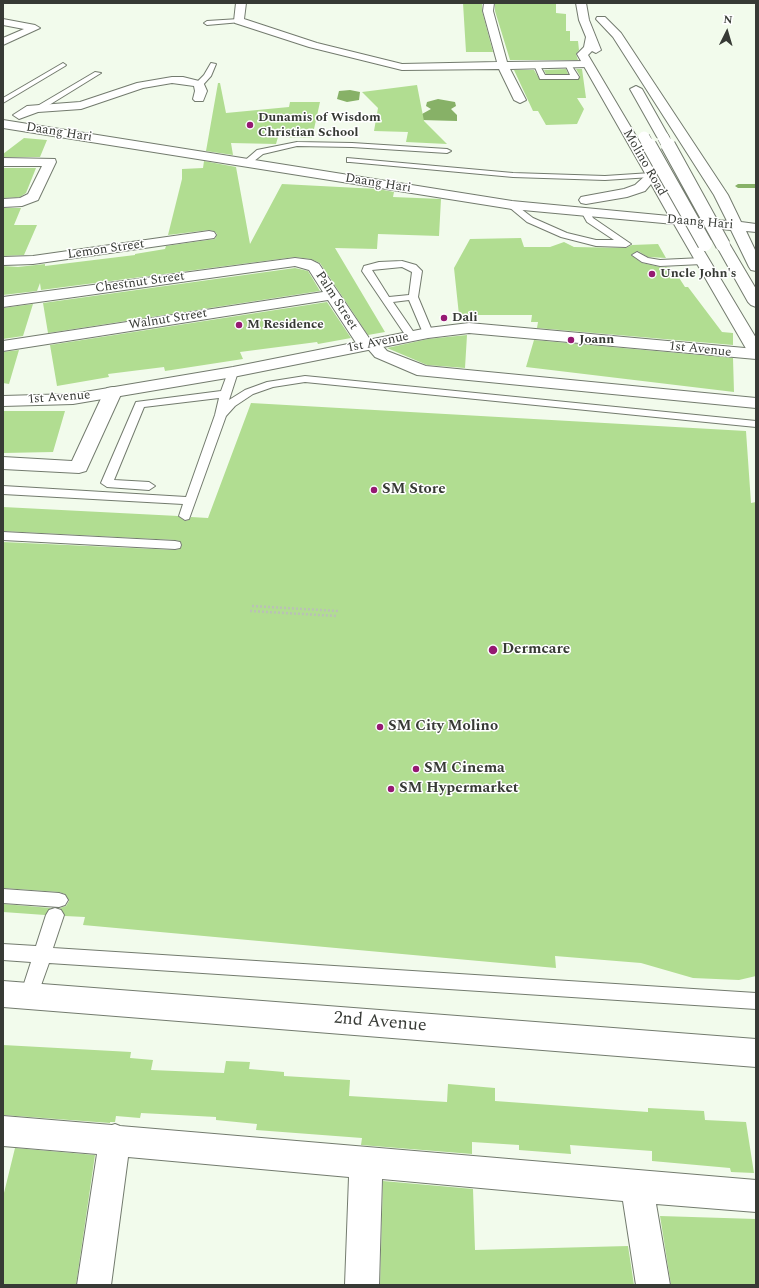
<!DOCTYPE html>
<html>
<head>
<meta charset="utf-8">
<style>
	body { margin:0 }
	#map { position:relative; width:759px; height:1288px; overflow:hidden; background:#f2fbec; font-family:Spectral,serif }
	canvas { display:block }
	.frame { position:absolute; inset:0; border:4px solid #373a35; pointer-events:none }
	.north { position:absolute; left:707px; top:12px; width:40px; height:40px; -webkit-text-stroke:3px #fff; paint-order:stroke; rotate:5deg; font-size:11px; font-weight:700; line-height:16px; text-align:center; color:#373a35 }
	.north::after { content:''; display:block; margin:auto; width:14px; height:18px; background:#373a35; clip-path:polygon(50% 0,100% 100%,50% 72%,0 100%) }
</style>
</head>
<body>
<div id="map">
<canvas width="759" height="1288"></canvas>
<div class="frame"></div>
<div class="north">N</div>
</div>
<script>
const c = document.querySelector('canvas').getContext('2d');
c.lineJoin = 'round';
function fillPath(path, color) { c.fillStyle = color; c.fill(path, 'evenodd'); }
const toPath = rows => new Path2D(rows.map(r => 'M' + r).join(''));
function strokePath(path, color, width, dash) { c.strokeStyle = color; c.lineWidth = width; c.lineCap = dash ? 'butt' : 'round'; c.setLineDash(dash || []); c.stroke(path); }
function label(font, color, halo, rows, align = 'center') {
  c.font = font + ' Spectral,serif'; c.lineWidth = 3; c.setLineDash([]); c.textBaseline = 'middle'; c.strokeStyle = halo; c.fillStyle = color; for (const [text, x, y, turn = 0] of rows) {
    c.save(); c.translate(x, y); c.rotate((+turn || 0) * Math.PI / 180); c.textAlign = isNaN(turn) ? turn : align; if (halo) c.strokeText(text, 0, 0); c.fillText(text, 0, 0); c.restore();
  }
}
fillPath(toPath([
	[350,90,360,92,359,100,347,102,337,99,339,91],
	[438,99,455,102,456,106,451,109,457,115,457,121,421,120,422,114,431,109,426,106,427,102]
]), '#87b167');
fillPath(toPath([
	[756,184,756,188,738,188,735,186,738,184,756,184]
]), '#87b167');
fillPath(toPath([
	[463,3,482,3,482,11,493,52,466,52],
	[495,3,556,3,556,13,566,14,566,31,570,31,570,41,578,41,579,50,576,54,578,60,510,60,495,11],
	[566,69,568,74,546,74,544,70],
	[576,69,582,69,586,98,577,98,584,109,577,124,546,125,538,111,533,111,514,70,534,70,540,80,578,80,580,76],
	[218,83,220,83,226,113,289,107,290,102,320,102,312,138,278,137,276,144,231,143,233,155,206,151],
	[417,85,424,121,447,144,406,142,408,132,374,131,378,108,362,92],
	[24,138,47,140,40,157,3,157,3,154],
	[204,161,236,167,250,244,282,184,378,189,394,192,393,197,441,199,439,236,378,234,377,249,335,248,385,332,368,335,320,263,311,259,295,257,41,290,40,283,37,291,3,295,3,266,18,267,45,264,45,266,135,255,135,254,165,249,166,246,215,239,217,234,214,231,209,230,168,235,182,179,182,169,203,168],
	[3,168,36,168,26,193,20,197,3,198],
	[3,208,21,208,14,225,37,225,24,255,3,256],
	[521,238,524,247,550,247,564,242,574,247,626,248,632,245,658,244,666,258,648,257,638,251,631,255,642,263,660,267,670,267,672,270,674,270,685,287,688,287,722,332,733,333,733,345,537,328,538,322,531,322,532,315,459,315,454,268,470,239],
	[295,268,308,271,320,291,48,333,43,303],
	[327,302,351,338,318,344,317,342,240,352,243,359,165,371,164,367,108,374,109,377,57,386,50,345],
	[33,304,23,336,3,339,3,308],
	[467,335,465,368,427,365,387,348,428,339],
	[534,340,733,358,734,392,526,367],
	[19,350,9,384,3,383,3,352],
	[251,403,746,431,751,503,756,502,756,976,739,980,693,978,641,963,555,956,556,968,83,925,85,917,65,916,60,908,66,906,69,901,65,894,59,892,3,888,3,542,175,550,180,549,182,545,180,541,175,540,3,531,3,507,178,516,185,521,189,520,191,517,208,518],
	[3,411,65,411,53,452,3,453],
	[3,904,51,908,45,915,3,912],
	[3,1045,131,1052,130,1058,153,1060,151,1070,224,1073,226,1061,250,1062,249,1069,284,1072,284,1076,350,1080,349,1096,447,1102,448,1084,495,1088,495,1101,648,1112,648,1108,704,1111,705,1120,746,1122,754,1173,731,1172,730,1168,652,1161,652,1151,570,1145,571,1154,519,1150,519,1145,472,1142,472,1154,361,1145,362,1138,256,1130,257,1124,216,1120,216,1117,141,1113,140,1118,116,1116,115,1122,110,1122,110,1123,3,1115],
	[15,1148,95,1155,76,1285,3,1285,3,1197],
	[383,1181,473,1189,475,1250,628,1246,634,1285,380,1285],
	[660,1216,756,1219,756,1285,671,1285]
]), '#b1dd91');
const service = toPath([
	[239,19,241,20,241,22,207,25,204,23,207,21,239,19],
	[63,63,66,65,65,66,3,103,3,98,63,63],
	[211,63,216,64,211,76,202,86,196,86,195,84,204,75,211,63],
	[566,63,570,63,579,77,578,79,540,79,534,65,539,64,545,75,570,75,565,64,566,63],
	[95,72,101,73,41,110,34,108,95,72],
	[297,142,352,143,447,149,451,151,447,153,352,147,297,146,263,154,249,165,242,163,257,150,297,142],
	[347,158,513,173,605,176,651,173,655,175,651,177,605,180,513,177,350,162,347,162,347,158],
	[512,202,533,218,567,233,596,240,614,240,587,222,582,213,583,211,589,211,593,218,631,244,626,247,596,246,561,237,527,222,509,207,508,205,512,202],
	[637,252,648,258,660,260,702,258,707,261,702,264,660,266,642,262,632,255,637,252],
	[402,261,416,265,422,271,418,297,433,333,432,335,428,336,423,333,409,300,393,302,417,337,416,339,408,339,362,271,364,266,379,262,402,261],
	[402,267,412,272,409,295,389,297,372,270,402,267],
	[233,369,238,372,229,400,245,390,267,382,305,376,756,421,756,427,305,382,273,387,253,394,235,406,226,416,189,519,185,520,179,516,183,504,3,494,3,486,186,497,215,415,219,398,144,407,114,480,149,482,155,486,149,490,107,487,101,483,136,402,221,391,228,372,233,369],
	[3,532,175,541,180,542,181,545,180,548,175,549,3,540,3,532],
	[3,889,59,893,65,895,68,900,65,905,59,907,3,903,3,889],
	[55,908,61,910,64,915,53,948,756,993,756,1009,49,963,35,1002,29,1004,23,1002,20,996,31,962,3,960,3,944,36,946,46,915,49,910,55,908]
]);
const minor = toPath([
	[236,3,246,3,244,19,317,43,402,64,497,62,483,11,484,3,494,3,493,11,507,62,587,61,592,64,587,67,510,69,526,100,520,103,514,100,499,69,402,70,309,47,235,23,234,21,236,3],
	[3,19,35,25,40,28,3,45,3,38,24,29,3,25,3,19],
	[172,77,183,77,203,82,207,91,203,101,195,101,193,99,195,91,194,86,172,83,143,88,81,109,38,112,19,119,13,115,27,106,80,102,137,83,172,77],
	[3,158,55,159,56,162,38,200,22,206,3,207,3,199,20,198,28,194,42,166,3,166,3,158],
	[209,231,214,232,216,235,214,238,33,264,3,265,3,257,33,256,209,231],
	[295,258,311,260,319,264,371,341,379,342,387,351,426,366,756,398,756,408,417,375,375,357,369,350,360,349,328,300,3,351,3,341,323,292,309,270,295,266,3,307,3,297,295,258],
	[113,387,119,388,122,392,86,471,79,473,3,469,3,457,72,461,104,392,107,388,113,387],
	[3,1116,112,1125,115,1124,120,1126,756,1180,756,1212,656,1204,670,1285,636,1285,623,1201,382,1179,379,1285,345,1285,349,1177,128,1157,111,1285,77,1285,97,1154,3,1146,3,1116]
]);
const tertiary = toPath([
	[469,323,756,349,756,359,469,333,428,338,233,377,73,404,3,406,3,396,73,394,233,367,428,328,469,323],
	[3,981,756,1039,756,1067,3,1007,3,981]
]);
const primary = toPath([
	[576,3,586,3,589,20,601,50,596,53,592,51,588,55,684,217,727,221,714,195,613,37,596,19,597,17,605,17,621,33,728,195,741,222,756,224,756,232,746,231,756,252,756,271,751,270,749,267,731,230,689,226,756,338,756,357,750,355,748,352,674,224,512,209,3,128,3,120,512,201,669,216,651,184,645,191,627,197,586,204,581,203,579,200,581,197,586,196,624,189,635,185,646,175,577,54,584,47,586,37,579,20,576,3],
	[636,86,642,89,669,137,667,140,663,141,657,137,630,89,636,86],
	[723,241,728,242,730,245,756,289,756,307,751,305,748,302,716,245,718,242,723,241]
]);
strokePath(service, '#737b6e', 2);
strokePath(minor, '#737b6e', 2);
strokePath(tertiary, '#737b6e', 2);
strokePath(primary, '#737b6e', 2);
strokePath(toPath([
	[252,606,338,611],
	[250,611,337,616]
]), '#b9c1b5', 2.5, [2, 2]);
fillPath(service, '#fff');
fillPath(minor, '#fff');
fillPath(tertiary, '#fff');
fillPath(primary, '#fff');
const primaryBridgeFar1 = toPath([
	[644,137,649,146],
	[663,137,668,146]
]);
const primaryBridge = toPath([
	[649,145,705,244],
	[668,145,723,245]
]);
strokePath(primaryBridgeFar1, '#737b6e', 12, []);
strokePath(primaryBridge, '#737b6e', 16, []);
strokePath(primaryBridgeFar1, '#fff', 11);
strokePath(primaryBridge, '#fff', 14);
for (const [x, y, r, color] of [
	[250,125,4,"#951972"],
	[652,274,4,"#951972"],
	[444,318,4,"#951972"],
	[239,325,4,"#951972"],
	[571,340,4,"#951972"],
	[374,490,4,"#951972"],
	[493,650,5,"#951972"],
	[380,727,4,"#951972"],
	[416,769,4,"#951972"],
	[391,789,4,"#951972"]
]) { const dot = new Path2D(); dot.arc(x, y, r, 0, 2 * Math.PI); c.fillStyle = color; c.fill(dot); strokePath(dot, '#fff', 1.5); }
label('bold 13px', '#373a35', '#fff', [
	["Dunamis of Wisdom",258,118],
	["Christian School",258,133],
	["Uncle John's",660,274],
	["Dali",452,318],
	["M Residence",247,325],
	["Joann",579,340]
], 'left');
label('13px', '#373a35', '#fff', [
	["Daang Hari",59,133,9],
	["Molino Road",644,163,60],
	["Daang Hari",378,184,9],
	["Daang Hari",700,223,5],
	["Lemon Street",106,250,-8],
	["Chestnut Street",140,283,-8],
	["Palm Street",336,301,57],
	["Walnut Street",168,320,-9],
	["1st Avenue",378,343,-11],
	["1st Avenue",700,350,6],
	["1st Avenue",59,398,-4]
]);
label('bold 15px', '#373a35', '#fff', [
	["SM Store",382,490],
	["Dermcare",502,650],
	["SM City Molino",388,727],
	["SM Cinema",424,769],
	["SM Hypermarket",399,789]
], 'left');
label('18px', '#373a35', '#fff', [
	["2nd Avenue",380,1023,5]
]);
</script>
</body>
</html>
